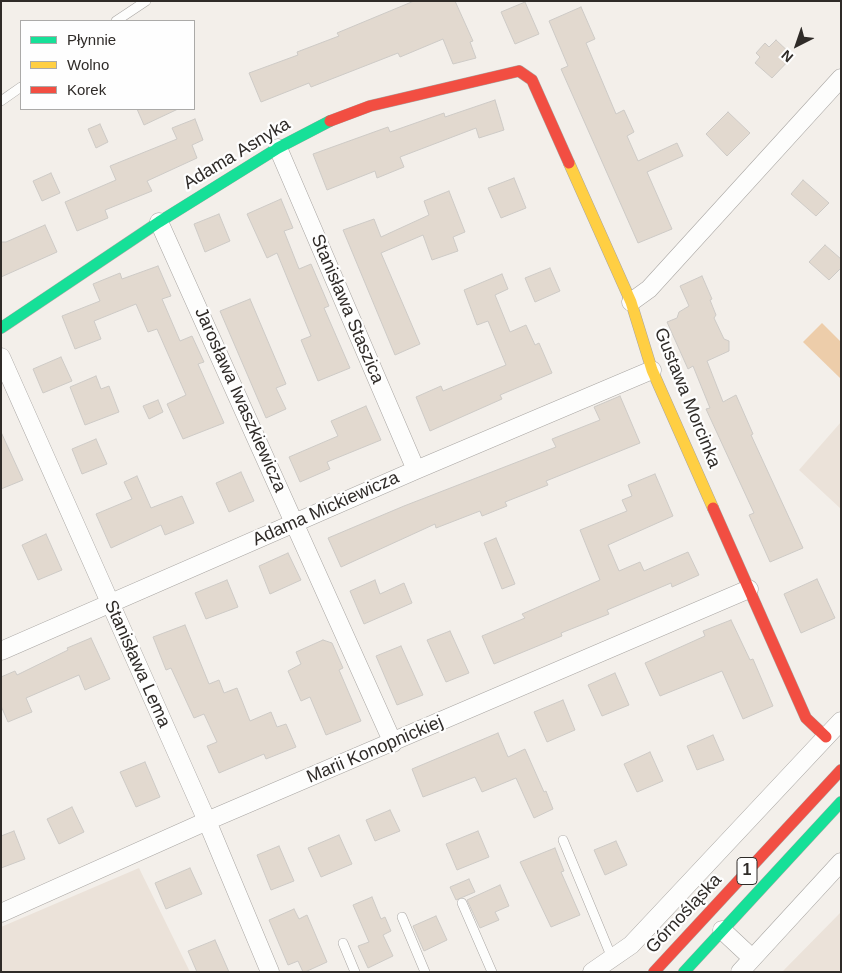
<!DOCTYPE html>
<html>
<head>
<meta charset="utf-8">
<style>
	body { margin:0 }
	#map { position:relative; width:842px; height:973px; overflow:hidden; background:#f3efea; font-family:Arial,sans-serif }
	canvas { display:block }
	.frame { position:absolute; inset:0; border:2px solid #2f2b28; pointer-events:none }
	.legend { position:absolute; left:20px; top:20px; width:175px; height:90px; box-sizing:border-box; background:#fefefe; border:1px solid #abaaa8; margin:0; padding:6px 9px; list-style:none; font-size:15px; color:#2f2b28 }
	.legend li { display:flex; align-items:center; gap:10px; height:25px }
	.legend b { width:25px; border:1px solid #abaaa8 }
	.north { position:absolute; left:772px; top:20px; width:50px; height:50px; -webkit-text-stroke:4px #fefefe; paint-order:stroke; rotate:221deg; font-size:14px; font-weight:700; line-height:20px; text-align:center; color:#2f2b28 }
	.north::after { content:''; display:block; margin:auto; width:18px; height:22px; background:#2f2b28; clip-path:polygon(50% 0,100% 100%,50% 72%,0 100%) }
</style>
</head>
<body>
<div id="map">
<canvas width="842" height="973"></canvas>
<div class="frame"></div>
<ul class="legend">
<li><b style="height:6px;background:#16e098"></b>Płynnie</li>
<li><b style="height:6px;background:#ffcf43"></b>Wolno</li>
<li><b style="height:6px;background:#f24e42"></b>Korek</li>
</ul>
<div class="north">N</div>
</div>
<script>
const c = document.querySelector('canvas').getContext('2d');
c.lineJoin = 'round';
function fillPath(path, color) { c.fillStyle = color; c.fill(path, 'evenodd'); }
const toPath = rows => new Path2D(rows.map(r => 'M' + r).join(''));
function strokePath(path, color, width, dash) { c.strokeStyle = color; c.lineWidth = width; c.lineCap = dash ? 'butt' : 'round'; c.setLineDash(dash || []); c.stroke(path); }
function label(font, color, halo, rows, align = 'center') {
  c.font = font + ' Arial,sans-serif'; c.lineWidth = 4.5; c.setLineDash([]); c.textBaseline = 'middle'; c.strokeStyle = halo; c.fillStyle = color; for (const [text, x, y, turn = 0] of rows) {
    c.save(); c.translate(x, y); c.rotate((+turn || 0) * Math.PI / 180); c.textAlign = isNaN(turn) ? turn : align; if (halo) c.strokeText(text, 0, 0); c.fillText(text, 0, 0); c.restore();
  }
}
fillPath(toPath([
	[841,422,841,509,799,470],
	[139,868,190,972,1,972,1,927],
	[841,912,841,972,782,972]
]), '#ebe2d9');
fillPath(toPath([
	[822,323,841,342,841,379,803,342]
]), '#edcdaa');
const building = toPath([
	[414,1,455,1,473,41,470,42,476,58,453,64,443,39,400,57,398,53,311,87,309,83,261,102,249,73,298,55,297,52,339,36,337,33,414,1],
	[525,2,539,34,515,44,501,12,525,2],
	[581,7,595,39,586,43,616,114,624,110,634,132,627,136,638,161,677,143,683,156,647,172,672,229,638,243,561,69,568,66,549,21,581,7],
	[776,40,793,56,772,78,755,63,760,57,756,53,765,43,769,47,776,40],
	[495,100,504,130,479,138,476,128,400,157,404,167,377,178,375,171,327,190,313,154,388,127,390,132,444,113,445,117,495,100],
	[137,109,178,109,144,125,137,109],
	[728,112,750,133,727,156,706,134,728,112],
	[195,119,203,140,192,145,197,158,147,181,152,191,105,210,108,218,77,231,65,202,116,180,110,166,177,139,172,128,195,119],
	[100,124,108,142,96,148,88,129,100,124],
	[51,173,60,193,42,201,33,181,51,173],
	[514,178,526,208,501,218,488,188,514,178],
	[803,180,829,203,816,216,791,194,803,180],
	[449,191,465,232,453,237,458,251,432,260,423,235,381,253,420,344,395,355,343,230,374,219,381,237,429,215,424,201,449,191],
	[281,199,293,228,284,231,299,269,311,264,329,306,324,308,350,368,318,381,301,340,311,336,277,253,267,258,247,214,281,199],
	[219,214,230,241,205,252,194,224,219,214],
	[45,225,57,252,1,277,1,242,6,242,45,225],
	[825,245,841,259,841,268,829,280,809,262,825,245],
	[158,266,171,296,162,299,180,341,192,336,204,362,198,364,224,423,183,439,167,404,186,395,157,329,148,332,136,304,94,321,101,339,75,349,62,316,100,301,93,284,120,273,122,279,158,266],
	[550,268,560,291,535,302,525,278,550,268],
	[502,274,508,289,495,295,510,332,526,325,535,345,539,343,552,373,500,395,502,399,430,431,416,397,441,386,443,391,506,365,488,321,477,325,464,290,502,274],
	[702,276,712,299,710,300,716,315,714,318,724,339,729,341,729,351,707,361,723,402,736,395,753,434,751,435,803,548,770,562,749,515,754,513,706,409,710,408,693,366,688,369,667,322,677,318,679,312,689,306,680,286,702,276],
	[250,299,286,384,276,388,286,409,266,418,220,311,250,299],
	[61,357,72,381,43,393,33,369,61,357],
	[96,376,101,389,109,386,119,412,85,425,70,387,96,376],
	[620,396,640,443,546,481,548,485,505,502,507,506,482,516,480,511,436,528,435,524,341,567,328,538,404,506,556,447,552,439,600,420,594,407,620,396],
	[158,400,163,412,149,419,143,406,158,400],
	[366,406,381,440,327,462,330,469,300,482,289,457,338,436,331,421,366,406],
	[1,432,23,480,1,489,1,432],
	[96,439,107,464,82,474,72,449,96,439],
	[241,472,254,501,229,512,216,483,241,472],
	[655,474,673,516,608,545,619,571,640,562,644,571,688,552,699,575,672,587,671,583,607,610,609,614,561,633,562,636,494,664,482,636,525,618,522,614,600,580,580,530,627,511,622,500,632,496,628,485,655,474],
	[137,476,151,508,182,496,194,523,165,535,161,525,111,548,96,514,132,499,124,482,137,476],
	[46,534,62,570,38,580,22,545,46,534],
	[496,538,515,584,502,589,484,543,496,538],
	[288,553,301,580,270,594,259,566,288,553],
	[817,579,835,618,801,633,784,594,817,579],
	[227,580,238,607,206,619,195,593,227,580],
	[375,580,380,594,404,583,412,603,364,624,350,591,375,580],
	[731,620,750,660,753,659,773,706,743,719,722,671,660,696,645,663,705,636,703,631,731,620],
	[185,625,209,684,219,680,224,693,237,688,250,721,271,712,277,727,286,724,296,747,266,759,264,754,219,773,207,746,217,742,204,714,194,718,171,668,166,670,153,637,185,625],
	[450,631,469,673,446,682,427,640,450,631],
	[91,638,110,679,85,690,79,675,26,698,32,712,8,722,1,706,1,677,15,671,17,675,68,650,67,648,91,638],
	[323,640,332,643,343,668,339,670,361,721,326,735,310,697,301,701,288,671,301,664,296,652,323,640],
	[401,646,423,695,397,705,376,656,401,646],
	[615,673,629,705,602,716,588,685,615,673],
	[563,700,575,730,547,742,534,712,563,700],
	[498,733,508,757,525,749,544,792,546,791,553,809,534,818,516,778,482,792,475,777,423,797,412,769,498,733],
	[713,735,724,760,697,770,687,746,713,735],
	[650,752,663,781,637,792,624,764,650,752],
	[145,762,160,797,136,807,120,772,145,762],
	[72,807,84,832,59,844,47,819,72,807],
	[390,810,400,831,375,841,366,820,390,810],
	[14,831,25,859,1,868,1,836,14,831],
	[478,831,489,857,457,870,446,844,478,831],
	[339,835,352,864,321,877,308,848,339,835],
	[616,841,627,865,605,875,594,850,616,841],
	[279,846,294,881,271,890,257,855,279,846],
	[555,848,564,871,561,872,580,915,551,927,520,862,555,848],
	[190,868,202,894,166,909,155,883,190,868],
	[469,879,475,892,456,900,450,887,469,879],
	[500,885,509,906,495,912,499,920,480,928,467,900,500,885],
	[372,897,381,919,385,917,391,931,383,935,393,956,368,968,358,946,369,942,353,905,372,897],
	[294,909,299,919,307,915,327,962,305,972,303,972,298,961,288,965,269,920,294,909],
	[436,916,447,940,424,951,413,926,436,916],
	[215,940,229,972,197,972,188,951,215,940]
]);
fillPath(building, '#e2d9cf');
strokePath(building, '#cdcac6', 1);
const lane = toPath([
	[116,21,146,1],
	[1,101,21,87],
	[563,840,612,958],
	[462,903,492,972],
	[402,917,425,972],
	[343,943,355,972]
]);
const street = toPath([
	[278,148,416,470],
	[159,222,393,743],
	[631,302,649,289,841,78],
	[1,357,207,821,270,972],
	[1,651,416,470,652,370],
	[1,913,207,821,749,589],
	[722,930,752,958],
	[592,972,631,945,841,721],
	[740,972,841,862]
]);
const fast = toPath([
	[1,328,159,222,278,148,330,121],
	[684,972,841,802]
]);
const slow = toPath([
	[569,163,631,302,652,370,713,508]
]);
const jam = toPath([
	[330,121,370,106,519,71,532,80,569,163],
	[713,508,806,718,826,737],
	[654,972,841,770]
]);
strokePath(lane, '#a8a5a2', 10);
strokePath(street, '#a8a5a2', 19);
strokePath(fast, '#a8a5a2', 12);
strokePath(slow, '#a8a5a2', 12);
strokePath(jam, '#a8a5a2', 12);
strokePath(lane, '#fdfdfc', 9);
strokePath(street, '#fdfdfc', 18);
strokePath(fast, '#16e098', 11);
strokePath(slow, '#ffcf43', 11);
strokePath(jam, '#f24e42', 11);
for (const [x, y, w] of [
	[747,871,20]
]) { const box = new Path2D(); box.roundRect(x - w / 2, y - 13.5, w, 27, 4); c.fillStyle = '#fefefe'; c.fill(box); strokePath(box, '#2f2b28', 1); }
label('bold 16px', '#2f2b28', null, [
	["1",747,871]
]);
label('18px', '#2f2b28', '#fefefe', [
	["Adama Asnyka",237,154,-31],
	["Stanisława Staszica",347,309,67],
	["Gustawa Morcinka",687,398,68],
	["Jarosława Iwaszkiewicza",240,400,66],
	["Adama Mickiewicza",326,509,-24],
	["Stanisława Lema",137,664,66],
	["Marii Konopnickiej",375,750,-23],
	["Górnośląska",684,914,-47]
]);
</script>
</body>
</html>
